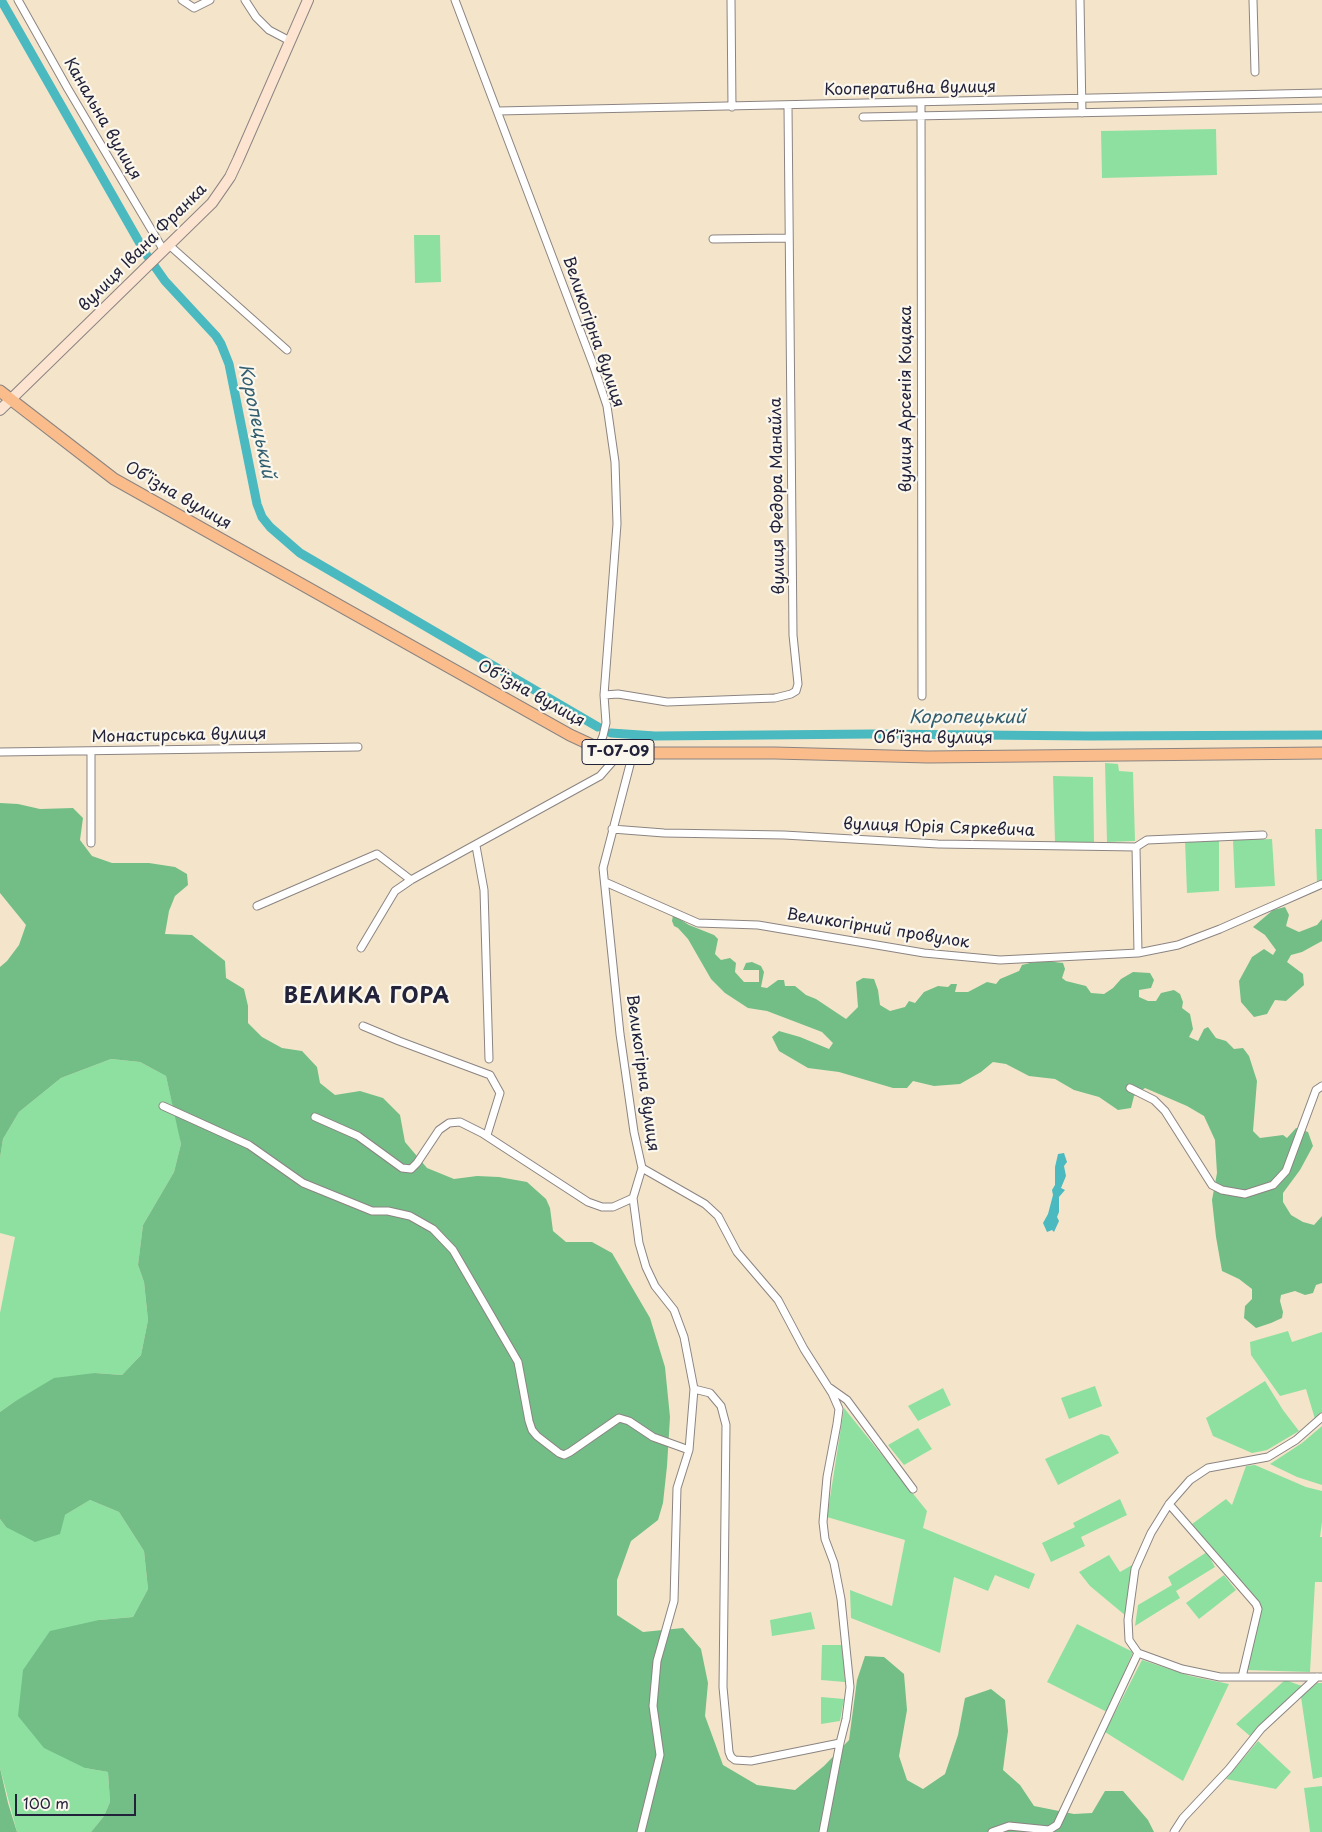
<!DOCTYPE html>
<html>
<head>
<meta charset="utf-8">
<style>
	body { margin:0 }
	#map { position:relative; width:1322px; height:1832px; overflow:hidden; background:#f4e5ca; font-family:"Playpen Sans",sans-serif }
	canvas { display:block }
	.scale { position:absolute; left:15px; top:1794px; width:121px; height:22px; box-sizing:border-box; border:2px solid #22223b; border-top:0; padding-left:6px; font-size:15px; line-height:18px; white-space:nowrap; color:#22223b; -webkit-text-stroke:4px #fbf7ec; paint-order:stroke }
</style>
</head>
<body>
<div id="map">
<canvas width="1322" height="1832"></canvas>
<div class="scale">100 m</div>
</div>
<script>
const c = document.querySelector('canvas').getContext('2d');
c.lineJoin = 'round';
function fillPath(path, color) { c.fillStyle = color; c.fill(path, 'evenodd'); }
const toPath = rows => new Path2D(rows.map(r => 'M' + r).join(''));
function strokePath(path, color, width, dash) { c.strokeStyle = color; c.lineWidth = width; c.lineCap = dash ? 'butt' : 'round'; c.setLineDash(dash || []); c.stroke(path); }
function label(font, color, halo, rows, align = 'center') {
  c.font = font + ' "Playpen Sans",sans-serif'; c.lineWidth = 4.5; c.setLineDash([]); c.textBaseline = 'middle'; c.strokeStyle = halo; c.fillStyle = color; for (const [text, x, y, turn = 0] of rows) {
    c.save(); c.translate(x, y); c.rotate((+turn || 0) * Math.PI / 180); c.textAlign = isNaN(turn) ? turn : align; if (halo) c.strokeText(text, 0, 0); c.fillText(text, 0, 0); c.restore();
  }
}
fillPath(toPath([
	[1216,129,1217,175,1102,178,1101,131],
	[414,235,440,235,441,282,415,283],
	[1105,763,1118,764,1119,771,1133,772,1135,841,1107,842],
	[1053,776,1093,777,1094,843,1055,842],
	[1315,829,1322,829,1322,881,1317,883],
	[1272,839,1275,886,1235,888,1233,840],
	[1185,840,1219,840,1219,891,1187,893],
	[111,1059,140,1062,166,1076,175,1115,191,1122,179,1132,181,1144,174,1172,143,1225,138,1265,144,1282,148,1320,141,1355,122,1375,95,1373,14,1402,0,1412,0,1313,15,1237,0,1233,0,1158,3,1139,19,1112,61,1078],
	[1288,1331,1292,1342,1322,1332,1322,1413,1315,1419,1306,1389,1280,1396,1251,1355,1250,1342],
	[1265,1381,1283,1410,1299,1431,1267,1450,1252,1453,1213,1436,1206,1418],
	[1095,1386,1102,1406,1069,1419,1061,1398],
	[943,1388,951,1405,918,1421,908,1406],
	[844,1408,927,1511,923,1528,1035,1574,1029,1589,995,1575,988,1591,954,1577,940,1653,851,1618,850,1590,892,1606,905,1540,827,1517],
	[1322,1426,1322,1485,1297,1477,1270,1464,1302,1443],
	[918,1428,932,1449,904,1465,888,1445],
	[1101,1434,1109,1436,1119,1453,1058,1485,1045,1459],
	[1255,1465,1306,1487,1322,1491,1322,1522,1320,1537,1322,1537,1322,1582,1315,1582,1310,1672,1246,1670,1258,1602,1192,1524,1226,1499,1232,1505,1246,1466],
	[1120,1499,1127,1515,1081,1537,1085,1546,1051,1562,1042,1543,1075,1527,1073,1523],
	[90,1500,119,1512,144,1551,148,1589,133,1617,99,1620,85,1768,108,1772,110,1802,104,1816,91,1832,17,1832,0,1768,0,1519,6,1527,65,1515],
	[1207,1552,1215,1567,1176,1591,1180,1598,1135,1626,1138,1605,1172,1585,1168,1577],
	[1109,1555,1120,1572,1132,1565,1126,1616,1090,1586,1079,1572],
	[1224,1575,1236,1590,1199,1619,1186,1603],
	[811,1612,815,1629,772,1636,770,1620],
	[1077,1624,1133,1652,1107,1712,1047,1682],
	[822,1645,842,1645,845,1682,821,1680],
	[1142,1660,1190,1676,1229,1684,1183,1781,1105,1732],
	[1285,1680,1302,1686,1250,1736,1236,1724],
	[1317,1683,1322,1683,1322,1777,1313,1779,1301,1697],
	[821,1697,844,1699,840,1721,821,1724],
	[1258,1741,1291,1772,1276,1789,1226,1779],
	[1322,1786,1322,1832,1310,1832,1304,1788]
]), '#8ee0a0');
fillPath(toPath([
	[0,803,18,804,40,809,73,808,83,818,80,840,92,856,112,863,149,863,175,867,187,874,188,885,175,896,169,911,165,934,192,935,225,961,226,978,244,989,248,1006,248,1023,262,1037,282,1048,302,1051,317,1067,320,1083,335,1095,360,1091,383,1098,400,1115,405,1142,427,1168,454,1179,477,1176,499,1177,527,1182,546,1199,550,1208,553,1231,566,1242,592,1242,612,1253,650,1318,665,1367,670,1417,667,1466,663,1503,658,1520,631,1541,617,1580,617,1615,643,1632,683,1628,701,1649,708,1683,705,1716,723,1765,757,1785,795,1790,824,1766,849,1740,857,1680,865,1656,884,1657,904,1674,907,1710,899,1756,907,1780,923,1789,945,1774,958,1735,965,1698,991,1689,1005,1700,1008,1731,1003,1770,1020,1785,1034,1806,1074,1814,1092,1813,1105,1791,1123,1791,1148,1820,1154,1832,91,1832,104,1816,110,1802,108,1772,85,1768,44,1748,18,1716,23,1670,50,1631,99,1620,133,1617,148,1589,144,1551,119,1512,90,1500,65,1515,60,1534,35,1542,6,1527,0,1519,0,1412,14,1402,54,1378,95,1373,122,1375,141,1355,148,1320,144,1282,138,1265,143,1225,174,1172,181,1144,166,1076,140,1062,111,1059,61,1078,19,1112,3,1139,0,1158,0,967,7,961,19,945,26,925,0,893],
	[1285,907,1289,915,1286,926,1299,932,1317,925,1322,919,1322,941,1302,952,1291,955,1287,962,1303,974,1304,985,1286,1001,1275,1000,1267,1014,1254,1017,1241,1002,1239,981,1252,957,1264,949,1273,955,1276,950,1265,935,1253,927,1273,910],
	[673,915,689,925,714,935,718,939,715,954,721,960,730,958,736,963,735,972,744,982,759,982,759,970,743,970,746,963,752,962,761,966,764,972,761,987,767,988,778,980,784,980,785,986,795,986,806,995,816,999,846,1019,858,1007,856,982,863,978,874,979,878,990,880,1005,890,1011,905,1007,909,1001,915,1003,924,992,938,986,948,987,951,984,957,984,955,992,968,992,987,982,996,984,1000,979,1019,971,1022,965,1030,963,1046,961,1063,963,1065,969,1062,978,1066,981,1086,986,1091,993,1104,994,1113,988,1121,979,1133,972,1150,973,1154,980,1151,988,1139,990,1139,997,1148,1001,1156,1001,1161,993,1174,990,1180,994,1183,1002,1182,1008,1190,1014,1193,1029,1189,1037,1198,1041,1204,1029,1208,1027,1216,1038,1226,1041,1234,1049,1243,1048,1249,1056,1257,1081,1253,1131,1260,1138,1283,1135,1287,1138,1296,1128,1308,1132,1313,1146,1300,1170,1283,1193,1283,1202,1291,1215,1303,1222,1314,1225,1322,1216,1322,1283,1316,1285,1313,1293,1305,1295,1295,1291,1281,1295,1280,1301,1283,1312,1282,1318,1271,1323,1256,1328,1244,1318,1245,1306,1252,1299,1252,1289,1239,1279,1222,1271,1216,1237,1212,1200,1217,1173,1215,1140,1204,1116,1187,1106,1145,1088,1134,1096,1131,1108,1118,1110,1099,1097,1074,1090,1055,1079,1029,1076,1006,1064,993,1062,981,1072,960,1084,934,1086,913,1081,907,1088,893,1088,839,1072,808,1068,779,1051,772,1037,779,1031,800,1037,829,1049,833,1043,822,1032,767,1011,748,1008,725,993,711,979,688,939,678,928,674,926,672,921],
	[0,1768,8,1803,17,1832,0,1832]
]), '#72be86');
fillPath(toPath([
	[1064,1153,1067,1162,1064,1166,1066,1176,1061,1188,1065,1190,1059,1197,1059,1212,1057,1217,1059,1221,1054,1232,1052,1230,1047,1232,1043,1223,1048,1214,1053,1195,1052,1190,1055,1185,1055,1167,1058,1154]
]), '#4ab9c0');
strokePath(toPath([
	[1,0,146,254,165,281,216,336,221,344,229,364,257,504,262,517,270,527,300,553,598,727],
	[611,733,655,736,872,734,1090,736,1322,735]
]), '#4ab9c0', 9);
const street = toPath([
	[18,0,68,89,164,251],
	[182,0,194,8,210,0],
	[245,0,256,17,269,30,290,41],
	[455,0,594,367,607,406,615,462,617,524,604,695,606,723,603,736,598,748],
	[731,0,732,107],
	[1080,0,1082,113],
	[1253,0,1255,72],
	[921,103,922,696],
	[498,111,1322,93],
	[863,117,1322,108],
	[713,239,789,238],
	[169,245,287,350],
	[604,695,618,694,667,702,775,698,791,694,796,691,798,684,793,635,788,106],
	[0,752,358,747],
	[633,753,603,868,620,1034,634,1132,642,1168,705,1204,718,1216,737,1252,778,1300,804,1349,832,1393,839,1409,837,1424,827,1477,823,1522,825,1539,834,1563,841,1599,850,1687,846,1719,840,1743,823,1832],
	[612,829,664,833,784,835,938,844,1136,847,1147,840,1263,835],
	[91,843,91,751],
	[476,846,484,890,489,1059],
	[1136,847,1138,953],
	[605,882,698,923,758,925,924,953,1000,960,1138,953,1178,945,1220,929,1322,884],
	[257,906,377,854,411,880],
	[361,948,395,891,411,880,600,776,614,760,616,752],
	[363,1026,399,1041,490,1075,500,1093,487,1135],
	[1130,1088,1154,1100,1165,1111,1212,1185,1222,1190,1245,1194,1273,1185,1286,1171,1316,1090,1322,1086],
	[163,1106,249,1145,303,1183,372,1211,388,1211,410,1216,433,1229,453,1250,518,1362,529,1421,532,1430,537,1436,559,1453,564,1455,570,1452,619,1418,629,1421,653,1437,689,1450],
	[315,1117,358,1136,402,1168,411,1169,417,1163,439,1130,449,1123,460,1122,482,1133,588,1202,602,1207,613,1207,633,1198],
	[830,1388,847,1400,913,1489],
	[694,1389,710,1393,721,1406,726,1425,723,1687,729,1752,731,1757,735,1760,751,1761,840,1743],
	[1322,1417,1296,1440,1268,1457,1208,1468,1190,1480,1169,1504,1151,1533,1135,1569,1128,1620,1129,1640,1138,1653,1182,1669,1220,1677,1322,1677],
	[1169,1504,1256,1604,1258,1609,1242,1677],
	[641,1832,660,1755,653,1706,657,1661,674,1601,677,1488,689,1450,694,1389,684,1337,674,1310,655,1286,646,1267,639,1243,633,1198,642,1168],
	[992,1832,1009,1826,1049,1830,1057,1825,1138,1653],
	[1174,1832,1183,1818,1229,1769,1261,1729,1317,1677]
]);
const secondary = toPath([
	[0,410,212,203,230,177,238,160,308,0]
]);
const primary = toPath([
	[0,391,114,479,570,735,598,748,616,752,633,753,775,753,928,757,1322,753]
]);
strokePath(street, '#8b8482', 9);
strokePath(secondary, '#8b8482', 12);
strokePath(primary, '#8b8482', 13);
strokePath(street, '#fff', 7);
strokePath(secondary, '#fde4d1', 10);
strokePath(primary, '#fabc8b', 11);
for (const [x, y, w] of [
	[618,752,72]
]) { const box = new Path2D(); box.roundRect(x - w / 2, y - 12.5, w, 25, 4); c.fillStyle = '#fbf7ec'; c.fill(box); strokePath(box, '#22223b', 1); }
label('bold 15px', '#22223b', null, [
	["Т-07-09",618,752]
]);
label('16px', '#22223b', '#fbf7ec', [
	["Кооперативна вулиця",910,89,-1],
	["Канальна вулиця",102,119,60],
	["вулиця Івана Франка",143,248,-45],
	["Великогірна вулиця",593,332,71],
	["вулиця Арсенія Коцака",907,399,-90],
	["Обʼїзна вулиця",178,496,30],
	["вулиця Федора Манайла",778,496,-91],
	["Обʼїзна вулиця",531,694,29],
	["Монастирська вулиця",179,736,-1],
	["Обʼїзна вулиця",933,739],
	["вулиця Юрія Сяркевича",939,828,2],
	["Великогірний провулок",878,929,9],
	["Великогірна вулиця",642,1073,82]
]);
label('italic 18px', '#325e70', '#fbf7ec', [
	["Коропецький",256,421,78],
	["Коропецький",967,718]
]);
c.letterSpacing = '1px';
label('bold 21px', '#22223b', '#fbf7ec', [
	["ВЕЛИКА ГОРА",367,997]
]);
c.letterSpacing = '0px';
</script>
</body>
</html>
